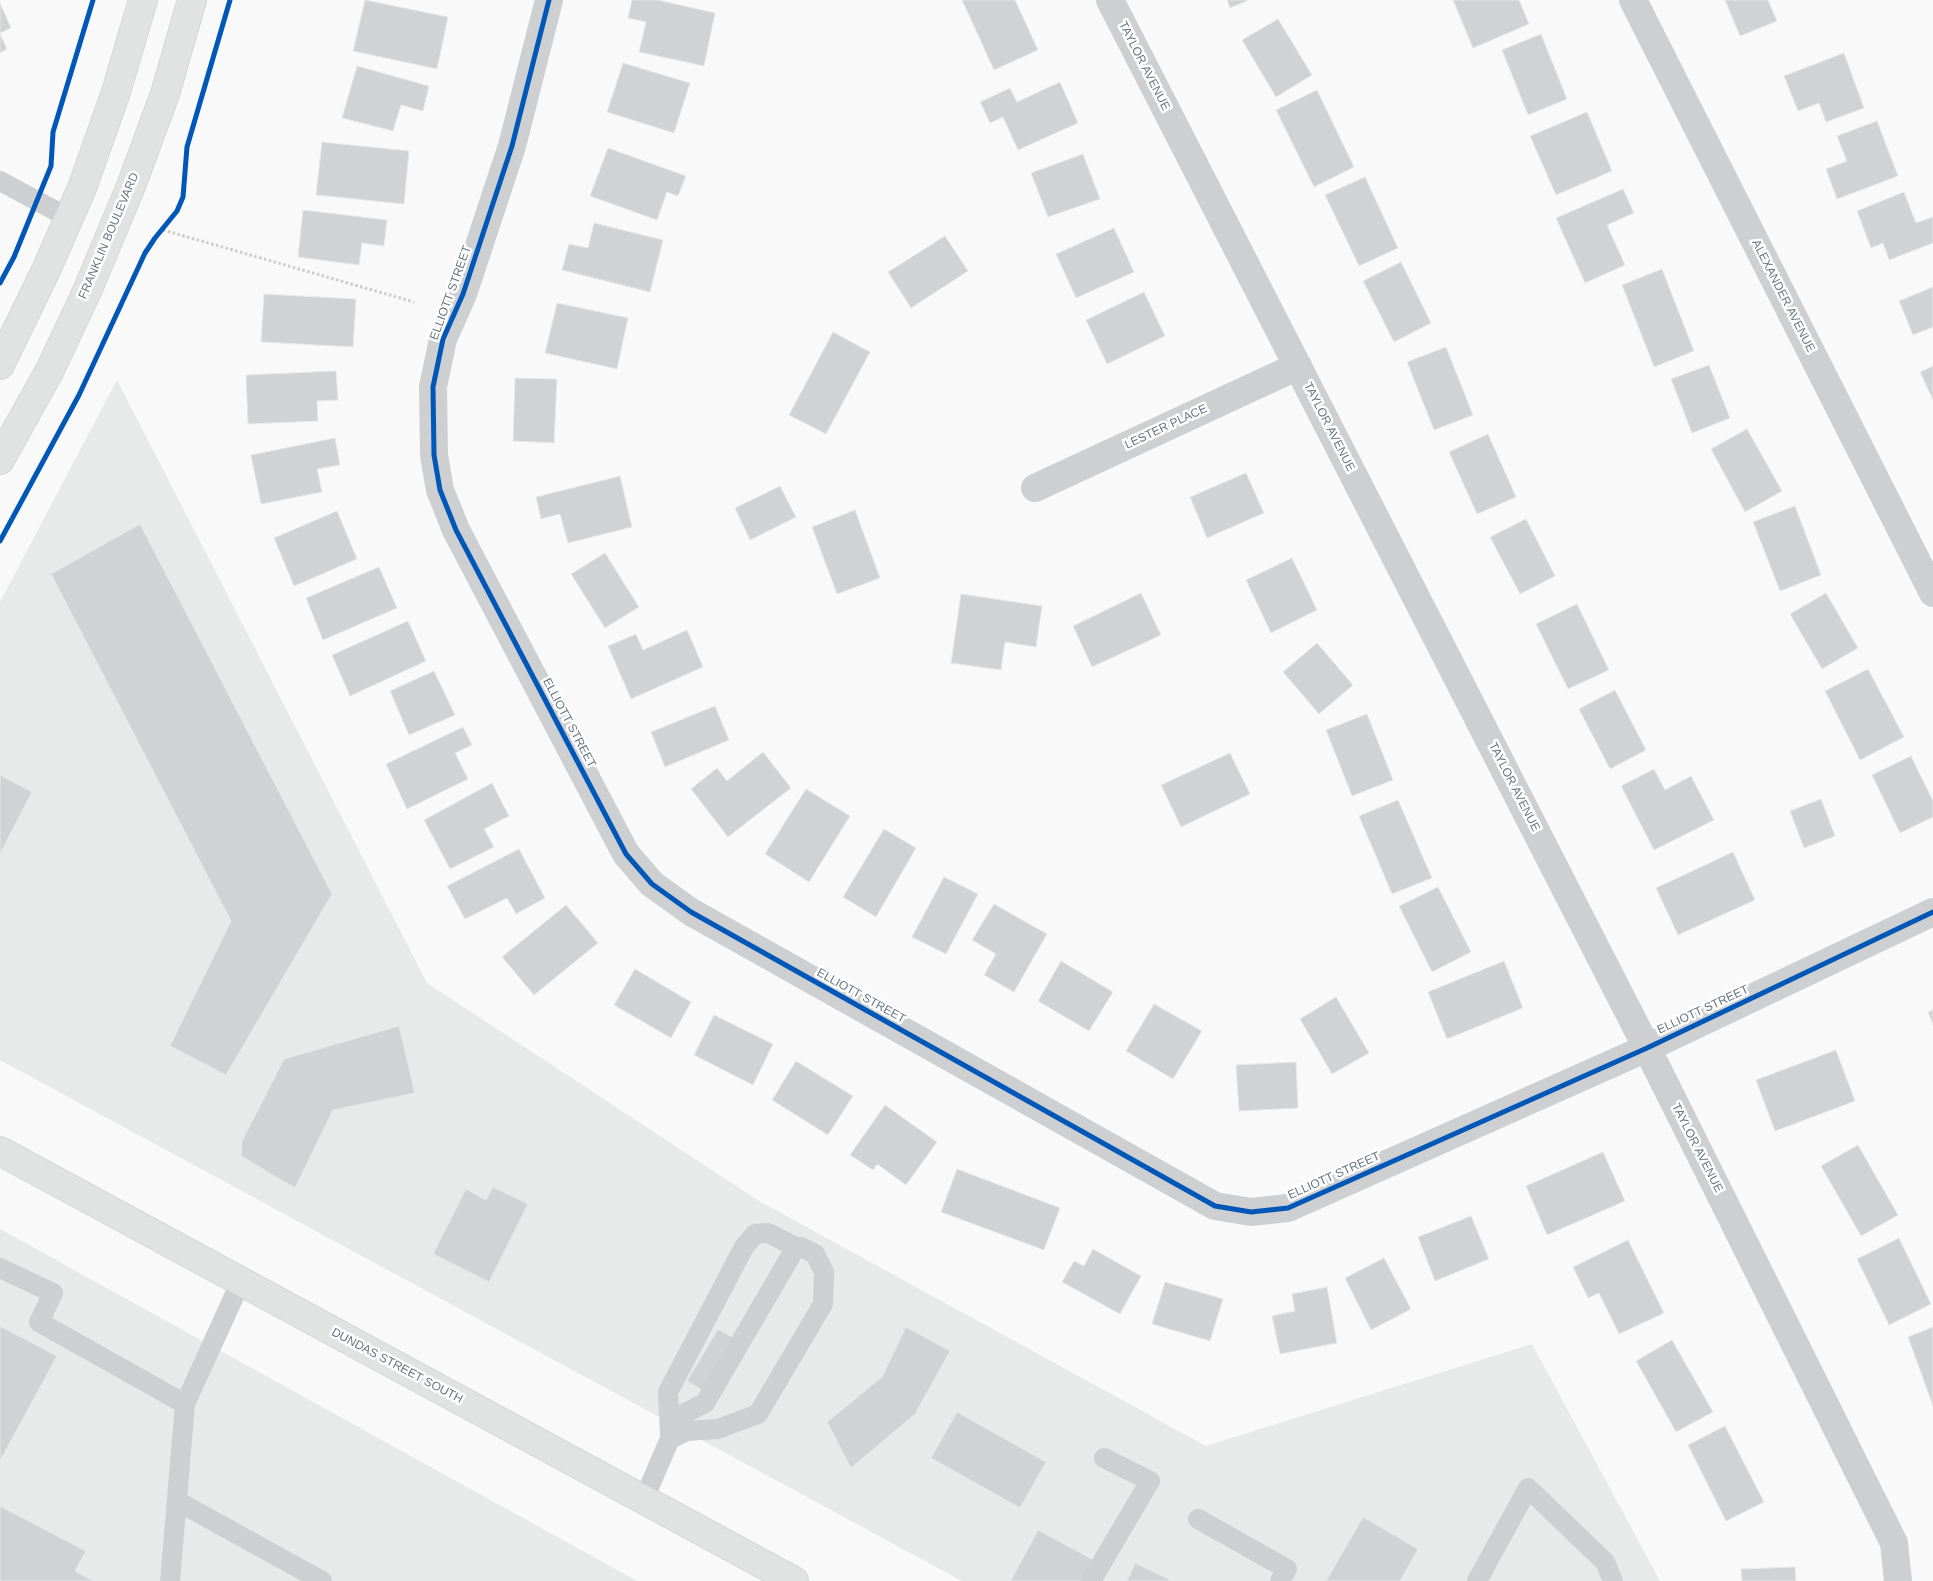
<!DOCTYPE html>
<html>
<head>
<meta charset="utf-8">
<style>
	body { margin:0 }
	canvas { display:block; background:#f9f9f9 }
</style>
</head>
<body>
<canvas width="1933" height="1581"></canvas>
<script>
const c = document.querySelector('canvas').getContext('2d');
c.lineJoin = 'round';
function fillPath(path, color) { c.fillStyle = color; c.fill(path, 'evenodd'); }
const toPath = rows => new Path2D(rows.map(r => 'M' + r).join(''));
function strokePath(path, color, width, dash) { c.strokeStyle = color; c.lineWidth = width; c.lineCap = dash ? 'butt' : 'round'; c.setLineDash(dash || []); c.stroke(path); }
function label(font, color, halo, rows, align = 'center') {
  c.font = font + ' Arial,sans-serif'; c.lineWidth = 5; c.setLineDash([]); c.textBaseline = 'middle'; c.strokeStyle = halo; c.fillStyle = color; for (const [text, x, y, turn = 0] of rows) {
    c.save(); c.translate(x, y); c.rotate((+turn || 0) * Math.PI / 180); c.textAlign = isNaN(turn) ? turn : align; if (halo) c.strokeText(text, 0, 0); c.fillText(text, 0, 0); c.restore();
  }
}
fillPath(toPath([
	[117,380,427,983,759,1201,1206,1446,1532,1344,1660,1581,962,1581,0,1060,0,602],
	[0,1229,637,1581,0,1581]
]), '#e8e9e9');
const building = toPath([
	[365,0,448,17,437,69,353,51,365,0],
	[632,0,658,0,715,13,704,66,639,52,646,22,628,18,632,0],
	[962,0,1015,0,1038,50,994,70,962,0],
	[1227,0,1249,0,1230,8,1227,0],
	[1453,0,1519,0,1529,24,1473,48,1453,0],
	[1725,0,1768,0,1777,21,1740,36,1725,0],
	[0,3,11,28,0,33,0,3],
	[1278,19,1312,75,1276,97,1242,40,1278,19],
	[0,34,7,49,0,53,0,34],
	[1541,34,1567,99,1528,115,1502,50,1541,34],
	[1844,53,1864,108,1826,122,1819,103,1798,111,1784,76,1844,53],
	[623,63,690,83,674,133,607,112,623,63],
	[357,66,429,86,423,111,401,105,393,131,342,118,357,66],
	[1060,82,1078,123,1018,150,1003,117,990,123,980,102,1010,88,1017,102,1060,82],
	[1317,90,1354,167,1314,187,1276,110,1317,90],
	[1587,112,1612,171,1556,195,1530,136,1587,112],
	[1877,121,1898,176,1837,199,1826,169,1847,161,1837,136,1877,121],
	[322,142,409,151,404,204,316,195,322,142],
	[608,148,686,176,678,196,667,192,657,220,590,196,608,148],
	[1083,154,1100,199,1048,217,1031,173,1083,154],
	[1365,177,1398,248,1359,266,1325,195,1365,177],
	[1623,189,1634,213,1607,225,1625,265,1585,283,1556,218,1623,189],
	[1904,192,1916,223,1933,217,1933,243,1889,260,1883,243,1871,248,1857,211,1904,192],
	[303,210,387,220,384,246,362,243,359,265,298,257,303,210],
	[594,223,663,240,650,292,562,270,569,244,588,248,594,223],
	[1114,228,1134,272,1076,298,1056,254,1114,228],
	[945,236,968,271,911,308,888,272,945,236],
	[1401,262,1431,323,1394,342,1363,281,1401,262],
	[1662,269,1694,351,1654,367,1622,285,1662,269],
	[1933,287,1933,327,1913,335,1899,301,1933,287],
	[1144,292,1165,336,1107,364,1086,320,1144,292],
	[264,294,356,299,353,347,261,342,264,294],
	[557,303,628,318,617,369,545,353,557,303],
	[833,332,870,352,826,434,789,415,833,332],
	[1446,347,1473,415,1434,430,1407,362,1446,347],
	[1709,365,1730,418,1692,433,1671,379,1709,365],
	[1933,366,1933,400,1920,372,1933,366],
	[336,371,338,400,317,401,318,421,248,424,246,375,336,371],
	[515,378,557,379,554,443,513,441,515,378],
	[1747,429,1782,491,1745,512,1711,449,1747,429],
	[1488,434,1516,497,1477,514,1449,452,1488,434],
	[335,438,340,465,317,469,322,492,261,504,251,455,335,438],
	[1246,473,1264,513,1207,538,1190,497,1246,473],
	[620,476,632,527,568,543,560,514,541,519,536,497,620,476],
	[780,486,796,517,750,540,735,508,780,486],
	[1795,506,1821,575,1780,591,1753,522,1795,506],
	[855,510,880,578,837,594,812,527,855,510],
	[337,511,357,559,294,586,274,538,337,511],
	[1526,519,1555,576,1520,594,1490,537,1526,519],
	[140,524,332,894,226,1075,170,1046,231,921,51,574,140,524],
	[605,553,639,607,605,628,571,574,605,553],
	[1292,558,1317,610,1271,633,1246,580,1292,558],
	[379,567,397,608,323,640,306,598,379,567],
	[1141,593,1161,635,1092,667,1073,626,1141,593],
	[1826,593,1858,648,1822,669,1790,614,1826,593],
	[961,594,1042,606,1036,647,1005,642,1001,670,951,663,961,594],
	[1577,604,1609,670,1568,689,1536,624,1577,604],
	[408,621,426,661,350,696,332,655,408,621],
	[687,630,703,667,631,699,608,646,636,634,643,650,687,630],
	[1317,643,1353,685,1319,714,1283,672,1317,643],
	[1868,669,1904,737,1860,760,1825,691,1868,669],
	[434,671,455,715,409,735,390,691,434,671],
	[1615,690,1646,750,1610,769,1579,709,1615,690],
	[715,706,729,740,665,767,651,732,715,706],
	[1367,714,1393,780,1352,796,1326,730,1367,714],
	[463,727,472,745,455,753,468,779,407,809,386,764,463,727],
	[763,752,791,788,728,837,691,789,717,768,727,781,763,752],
	[1230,753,1250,794,1181,827,1161,785,1230,753],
	[1911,756,1933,801,1933,817,1900,833,1872,775,1911,756],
	[1654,769,1665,790,1691,776,1714,820,1654,850,1621,786,1654,769],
	[0,775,32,792,0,854,0,775],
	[492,783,509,816,484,829,494,847,450,869,424,820,492,783],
	[806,789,850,816,809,882,765,854,806,789],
	[1821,799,1835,836,1804,848,1790,811,1821,799],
	[1398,800,1432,878,1392,894,1359,816,1398,800],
	[884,829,916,848,876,917,843,897,884,829],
	[519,849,545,898,516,914,507,898,465,919,447,886,519,849],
	[1733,852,1755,900,1678,935,1656,888,1733,852],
	[944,877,978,894,946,954,912,937,944,877],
	[1438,887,1471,952,1432,972,1399,906,1438,887],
	[994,904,1047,934,1014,992,984,975,996,954,972,940,994,904],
	[566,905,598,943,534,995,502,957,566,905],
	[1061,961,1113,992,1089,1031,1038,1001,1061,961],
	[1504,961,1523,1008,1447,1039,1428,992,1504,961],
	[635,969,691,1002,671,1038,614,1005,635,969],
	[1336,997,1369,1053,1332,1074,1300,1019,1336,997],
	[1154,1004,1202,1031,1173,1079,1126,1051,1154,1004],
	[1933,1010,1933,1025,1928,1012,1933,1010],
	[714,1015,773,1044,753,1085,694,1055,714,1015],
	[399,1026,415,1093,333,1110,295,1188,241,1156,242,1141,284,1059,399,1026],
	[1836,1050,1855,1101,1775,1131,1756,1080,1836,1050],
	[796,1061,853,1096,828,1135,772,1100,796,1061],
	[1296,1062,1298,1108,1239,1111,1236,1065,1296,1062],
	[885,1105,937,1142,906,1185,877,1164,873,1170,850,1155,885,1105],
	[1858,1145,1898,1215,1861,1236,1821,1166,1858,1145],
	[1603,1152,1625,1201,1547,1235,1526,1186,1603,1152],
	[957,1169,1060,1208,1044,1250,941,1212,957,1169],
	[493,1187,528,1204,489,1282,433,1254,466,1189,486,1200,493,1187],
	[1471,1216,1489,1259,1435,1281,1418,1237,1471,1216],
	[1899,1238,1931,1304,1889,1325,1857,1259,1899,1238],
	[1628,1240,1664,1313,1619,1334,1599,1293,1588,1298,1573,1267,1628,1240],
	[1093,1249,1141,1276,1120,1314,1062,1282,1074,1261,1084,1266,1093,1249],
	[1384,1258,1411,1309,1371,1330,1345,1278,1384,1258],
	[1165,1282,1223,1299,1210,1341,1152,1324,1165,1282],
	[1327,1287,1337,1343,1280,1354,1272,1316,1295,1311,1292,1294,1327,1287],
	[0,1326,57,1356,0,1461,0,1326],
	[906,1327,950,1351,915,1414,851,1468,827,1422,882,1377,906,1327],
	[1933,1327,1933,1406,1908,1337,1933,1327],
	[718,1329,737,1340,705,1392,687,1381,718,1329],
	[1672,1340,1713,1412,1676,1432,1636,1361,1672,1340],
	[957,1412,1046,1462,1020,1508,931,1458,957,1412],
	[1725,1426,1764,1502,1726,1521,1688,1445,1725,1426],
	[0,1506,86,1551,75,1571,93,1581,0,1581,0,1506],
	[1363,1517,1418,1549,1400,1581,1326,1581,1363,1517],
	[1038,1530,1097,1562,1086,1581,1013,1581,1011,1580,1038,1530],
	[1135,1563,1170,1580,1170,1581,1127,1581,1135,1563],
	[1795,1567,1796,1581,1742,1581,1741,1569,1795,1567]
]);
fillPath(building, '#d0d2d3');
strokePath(building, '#e8e8e8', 1);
const secondary = toPath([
	[0,365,47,268,82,188,116,92,143,0],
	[0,460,50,370,88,289,131,186,165,94,192,0]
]);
const primary = toPath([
	[0,1151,794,1581]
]);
strokePath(secondary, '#d5d6d7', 30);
strokePath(primary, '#d5d6d7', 30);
strokePath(toPath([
	[163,230,414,302]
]), '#cbcccd', 3, [2.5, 2.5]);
strokePath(toPath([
	[0,181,69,218],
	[0,1268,53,1293,39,1322,185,1404],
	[670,1435,668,1392,744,1247,755,1234,768,1233,796,1247],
	[644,1499,669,1441,681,1415,705,1403,796,1247,801,1247,815,1254,824,1272,823,1304,758,1414,718,1429,687,1431,670,1439],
	[177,1501,322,1581],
	[1198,1519,1287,1569,1280,1581],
	[170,1581,185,1404,241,1281],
	[1091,1581,1150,1481,1104,1458],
	[1477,1581,1528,1488,1605,1562,1613,1581]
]), '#cecfd0', 20);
strokePath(toPath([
	[549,0,512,146,463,294,443,339,433,387,434,455,440,490,456,530,626,854,652,884,691,912,1215,1206,1251,1212,1288,1208,1647,1048,1933,912],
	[1110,0,1647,1048,1894,1543,1898,1581],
	[1633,0,1933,593],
	[1035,488,1298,366]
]), '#cecfd0', 28);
strokePath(secondary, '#e1e2e2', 28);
strokePath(primary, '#e1e2e2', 28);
strokePath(toPath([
	[549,0,512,146,463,294,443,339,433,387,434,455,440,490,456,530,626,854,652,884,691,912,1215,1206,1251,1212,1288,1208,1647,1048,1933,912],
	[0,283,14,257,51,166,53,132,93,0],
	[0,541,79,395,145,253,155,238,177,211,183,197,187,147,230,0]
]), '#0057b8', 5);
label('12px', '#657683', '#fff', [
	["TAYLOR AVENUE",1144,66,63],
	["FRANKLIN BOULEVARD",109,236,-67],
	["ELLIOTT STREET",451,293,-70],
	["ALEXANDER AVENUE",1783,296,63],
	["LESTER PLACE",1166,427,-25],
	["TAYLOR AVENUE",1329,427,63],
	["ELLIOTT STREET",569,723,62],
	["TAYLOR AVENUE",1514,787,63],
	["ELLIOTT STREET",861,996,29],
	["ELLIOTT STREET",1703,1010,-25],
	["TAYLOR AVENUE",1697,1148,63],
	["ELLIOTT STREET",1334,1176,-24],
	["DUNDAS STREET SOUTH",397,1366,28]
]);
</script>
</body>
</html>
